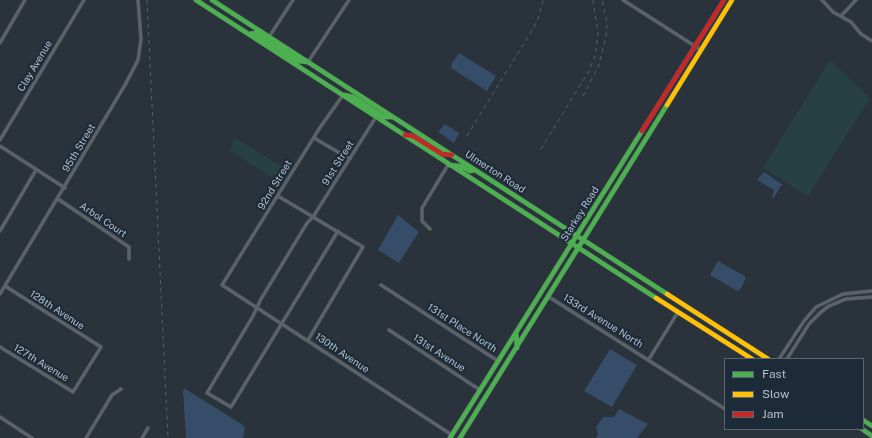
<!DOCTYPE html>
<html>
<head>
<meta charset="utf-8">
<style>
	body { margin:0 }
	#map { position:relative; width:872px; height:438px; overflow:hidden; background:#2a333c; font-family:"Public Sans",sans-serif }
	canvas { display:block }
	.legend { position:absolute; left:724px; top:358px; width:140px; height:72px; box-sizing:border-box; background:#1d2a38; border:1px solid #5a6674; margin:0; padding:5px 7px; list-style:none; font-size:12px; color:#b5c0cd }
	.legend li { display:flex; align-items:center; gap:8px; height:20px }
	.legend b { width:20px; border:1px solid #5a6674 }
</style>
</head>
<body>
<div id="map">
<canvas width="872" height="438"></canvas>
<ul class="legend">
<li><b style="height:5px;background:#4caf50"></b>Fast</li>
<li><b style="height:5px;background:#ffc107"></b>Slow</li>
<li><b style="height:5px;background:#c62828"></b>Jam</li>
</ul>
</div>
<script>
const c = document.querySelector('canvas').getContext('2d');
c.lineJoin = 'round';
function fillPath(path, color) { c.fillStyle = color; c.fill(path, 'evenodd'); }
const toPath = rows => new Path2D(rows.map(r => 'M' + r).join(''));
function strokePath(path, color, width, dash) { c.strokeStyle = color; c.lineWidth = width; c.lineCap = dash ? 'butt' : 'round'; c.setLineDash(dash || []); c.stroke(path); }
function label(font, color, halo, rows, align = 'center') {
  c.font = font + ' "Public Sans",sans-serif'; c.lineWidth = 4; c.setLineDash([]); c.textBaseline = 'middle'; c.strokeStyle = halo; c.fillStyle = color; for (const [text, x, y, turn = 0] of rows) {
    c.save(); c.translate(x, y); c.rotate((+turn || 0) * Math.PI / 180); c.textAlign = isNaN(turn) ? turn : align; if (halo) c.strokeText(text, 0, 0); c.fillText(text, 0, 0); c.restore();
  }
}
fillPath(toPath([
	[830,60,870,98,808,196,763,168],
	[235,138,281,166,276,177,271,177,229,150]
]), '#274143');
fillPath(toPath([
	[459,53,496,76,487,91,451,68,452,63],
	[445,124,459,133,454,143,438,132],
	[764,172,783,185,780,187,774,198,772,198,774,190,757,180],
	[398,215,419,232,399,263,378,250],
	[718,261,743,275,746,278,741,288,738,291,732,288,710,275],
	[610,349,637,365,612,407,584,391],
	[184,388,243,425,245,429,243,438,186,438,183,391],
	[619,409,648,424,637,438,596,438,598,435,596,427,603,417,614,417]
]), '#354d68');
const street = toPath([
	[623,0,701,50],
	[822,0,833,12,851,22,861,34,872,41],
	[841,16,856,0],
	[269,37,293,0],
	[0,43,25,0],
	[308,62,349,0],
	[343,95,319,129,222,285,452,435],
	[314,138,350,159],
	[0,140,84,0],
	[0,146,65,188],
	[278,196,363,247,308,340],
	[58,199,129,247,129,259],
	[430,229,422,221,422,208,448,165],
	[0,231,36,170],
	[338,231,231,407,207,393,253,316,261,299,307,223,313,217,376,117],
	[381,285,498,361],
	[0,294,125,85,138,60,141,39,138,0],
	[549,297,725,409],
	[389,330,480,390],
	[0,347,73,392,101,347,5,286],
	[649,359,678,312],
	[779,359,804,321,816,307,843,294,872,291],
	[787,359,809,324,822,311,829,306,846,299,872,297],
	[0,417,32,438],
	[86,438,112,395,121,389],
	[142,438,148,428]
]);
const fast = toPath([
	[196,0,656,298],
	[212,0,667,294],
	[249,34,255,33,298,61,307,62],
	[345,95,353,97,384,117,393,117],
	[449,165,460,166,470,171,475,170],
	[516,332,517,348],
	[863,420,872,426],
	[862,429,872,436],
	[450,438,642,131],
	[460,438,667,105]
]);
const slow = toPath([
	[667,105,732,0],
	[667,294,768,359],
	[656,298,752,359]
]);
const jam = toPath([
	[642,131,724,0],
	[405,135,413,136,442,154,452,155]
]);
strokePath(street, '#494f56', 4);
strokePath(fast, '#494f56', 5.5);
strokePath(slow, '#494f56', 5.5);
strokePath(jam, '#494f56', 5.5);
strokePath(street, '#5c6269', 3);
strokePath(fast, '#4caf50', 4.5);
strokePath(slow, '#ffc107', 4.5);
strokePath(jam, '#c62828', 4.5);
strokePath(toPath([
	[147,0,168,438],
	[583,96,598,67,606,37,607,22,602,0],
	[467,136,534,27,539,16,543,0],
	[541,149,589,71,595,56,598,33,593,0]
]), '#596068', 1, [4, 4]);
label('10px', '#b5c0cd', '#1d2a38', [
	["Clay Avenue",35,66,-59],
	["95th Street",79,148,-59],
	["91st Street",338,163,-58],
	["Ulmerton Road",495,172,33],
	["92nd Street",275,185,-59],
	["Starkey Road",580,214,-58],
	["Arbol Court",103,220,34],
	["128th Avenue",57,310,33],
	["133rd Avenue North",603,321,32],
	["131st Place North",462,328,33],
	["130th Avenue",342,353,34],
	["131st Avenue",439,353,33],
	["127th Avenue",41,363,31]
]);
</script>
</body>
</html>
